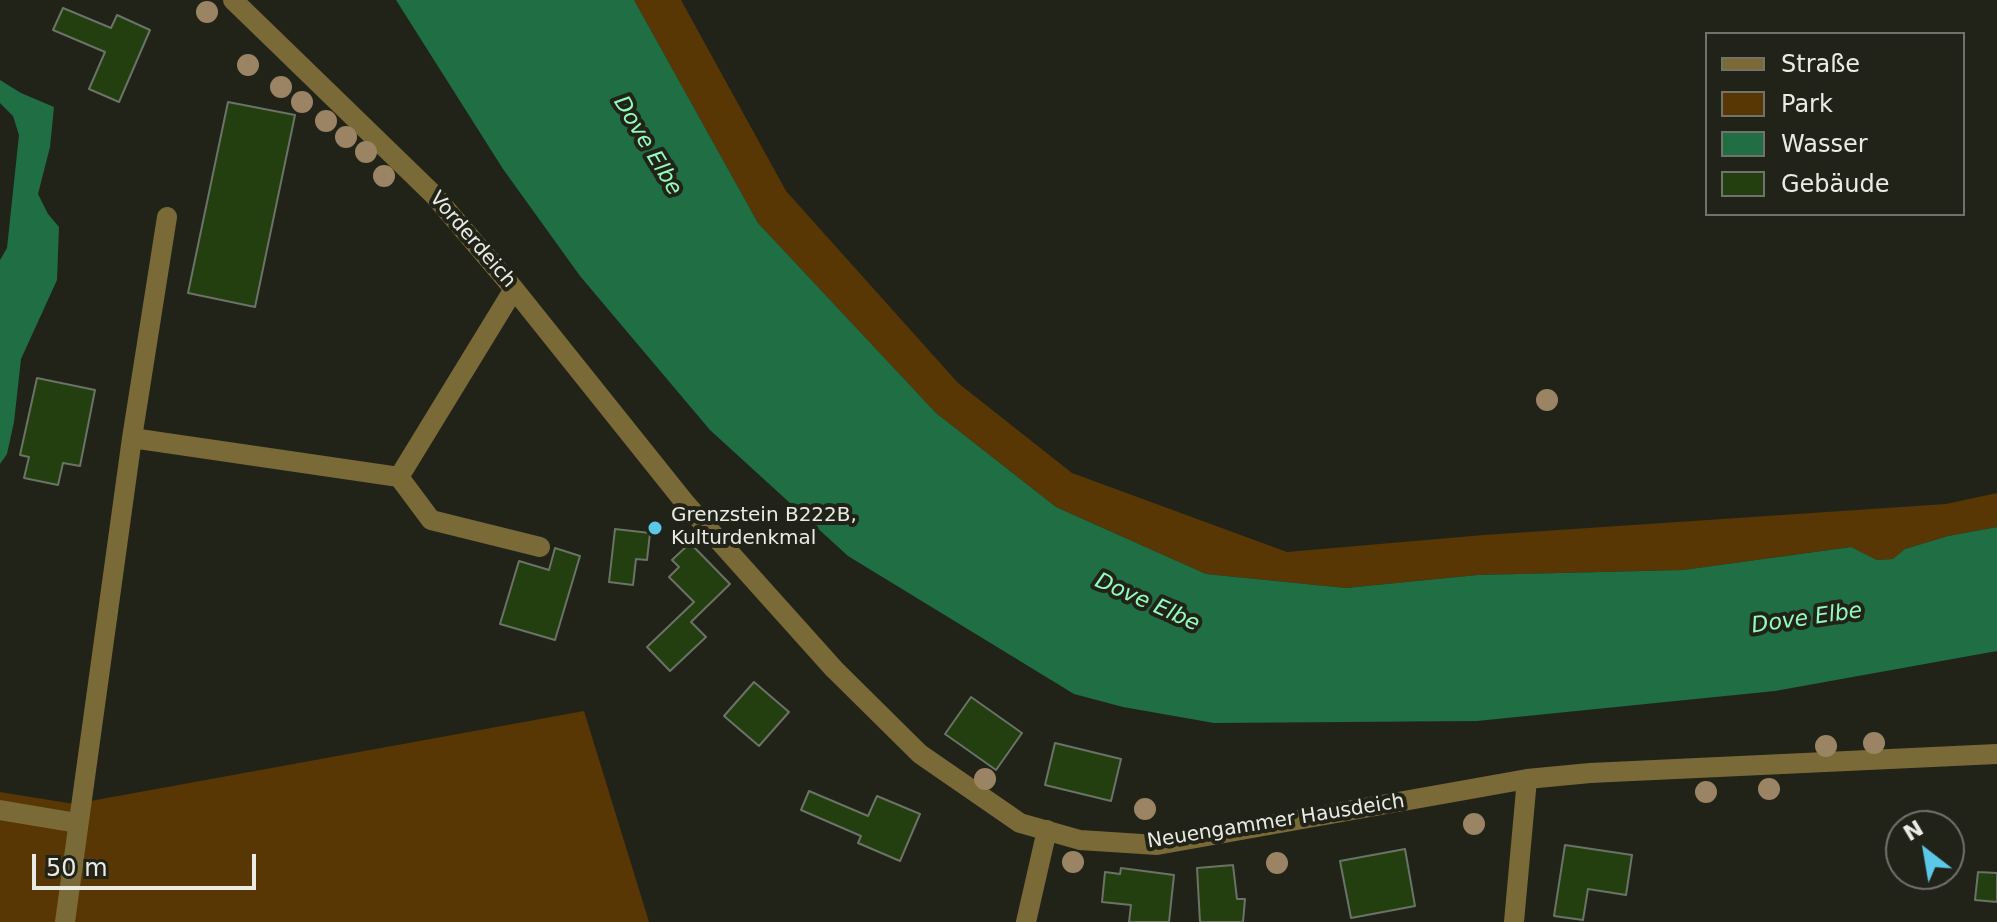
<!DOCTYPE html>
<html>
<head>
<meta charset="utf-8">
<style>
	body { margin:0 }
	#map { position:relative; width:1997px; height:922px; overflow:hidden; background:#212319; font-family:"DejaVu Sans",sans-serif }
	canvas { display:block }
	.legend { position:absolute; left:1705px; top:32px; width:260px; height:184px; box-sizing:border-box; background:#212319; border:2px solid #71736a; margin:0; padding:10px 14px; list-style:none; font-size:24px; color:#eaebe4 }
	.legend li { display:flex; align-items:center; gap:16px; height:40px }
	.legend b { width:40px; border:2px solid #71736a }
	.north { position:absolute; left:1885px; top:810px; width:80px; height:80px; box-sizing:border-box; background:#212319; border:2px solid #71736a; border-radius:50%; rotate:329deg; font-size:22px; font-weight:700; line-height:32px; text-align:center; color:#eaebe4 }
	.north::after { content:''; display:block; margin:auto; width:28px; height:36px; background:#5bc8e7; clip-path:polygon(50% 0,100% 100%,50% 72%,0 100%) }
	.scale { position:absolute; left:32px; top:854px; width:224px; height:36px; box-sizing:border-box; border:4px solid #eaebe4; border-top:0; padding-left:10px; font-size:24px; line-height:28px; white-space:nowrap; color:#eaebe4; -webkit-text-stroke:6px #212319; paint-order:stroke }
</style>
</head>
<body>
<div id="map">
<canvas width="1997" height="922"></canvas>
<ul class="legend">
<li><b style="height:10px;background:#7a6a37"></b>Straße</li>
<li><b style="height:22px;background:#583704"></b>Park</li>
<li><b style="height:22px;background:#1f6e44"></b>Wasser</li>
<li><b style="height:22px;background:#233f0f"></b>Gebäude</li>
</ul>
<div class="north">N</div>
<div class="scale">50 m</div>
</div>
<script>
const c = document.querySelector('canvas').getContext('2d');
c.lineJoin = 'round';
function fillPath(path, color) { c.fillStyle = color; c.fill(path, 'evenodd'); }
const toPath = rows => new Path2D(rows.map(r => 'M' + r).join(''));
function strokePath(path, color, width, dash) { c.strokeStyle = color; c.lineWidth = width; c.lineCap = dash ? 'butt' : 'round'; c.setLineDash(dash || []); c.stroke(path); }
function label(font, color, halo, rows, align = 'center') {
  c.font = font + ' "DejaVu Sans",sans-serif'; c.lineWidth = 8; c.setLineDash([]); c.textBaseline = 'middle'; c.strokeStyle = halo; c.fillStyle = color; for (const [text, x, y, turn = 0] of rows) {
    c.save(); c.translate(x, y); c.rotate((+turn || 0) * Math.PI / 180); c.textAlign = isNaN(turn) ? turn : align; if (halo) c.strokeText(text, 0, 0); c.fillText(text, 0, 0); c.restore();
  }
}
fillPath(toPath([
	[634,0,681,0,786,191,958,383,1072,473,1287,552,1484,535,1946,504,1997,493,1997,527,1948,536,1905,549,1894,559,1877,560,1850,547,1683,570,1477,575,1346,588,1206,574,1056,507,936,413,758,223],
	[584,711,649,922,0,922,0,792,74,804]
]), '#583704');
fillPath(toPath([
	[396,0,634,0,758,223,936,413,1056,507,1206,574,1346,588,1477,575,1683,570,1851,547,1877,560,1893,559,1905,549,1948,536,1997,527,1997,651,1775,691,1477,721,1214,723,1123,707,1074,694,848,556,710,430,580,276,503,169],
	[0,80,21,93,54,107,50,147,38,194,48,214,59,227,57,280,21,359,14,422,7,454,0,464,0,260,7,248,19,135,13,116,0,103]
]), '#1f6e44');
const building = toPath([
	[63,8,111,28,117,15,150,30,119,102,89,89,105,52,53,30,63,8],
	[228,102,295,115,255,307,188,293,228,102],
	[37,378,95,390,80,466,63,463,58,485,24,478,29,457,20,455,37,378],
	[615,529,650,533,647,560,636,559,633,585,609,582,615,529],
	[690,543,730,584,691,622,706,637,670,671,647,647,694,602,669,577,679,567,672,560,690,543],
	[555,548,580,556,555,640,500,624,519,561,549,570,555,548],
	[754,682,789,712,759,746,724,716,754,682],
	[971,697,1022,733,996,770,945,734,971,697],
	[1055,743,1121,759,1111,801,1045,785,1055,743],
	[809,791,868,816,877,796,920,814,900,861,858,843,861,836,801,810,809,791],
	[1565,845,1632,855,1626,895,1588,889,1583,920,1554,916,1565,845],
	[1405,849,1415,906,1351,918,1340,861,1405,849],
	[1233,865,1237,899,1245,899,1243,922,1200,922,1197,868,1233,865],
	[1121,868,1174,875,1169,922,1129,922,1131,905,1102,902,1105,872,1120,874,1121,868],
	[1978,872,1997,873,1997,902,1975,900,1978,872]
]);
fillPath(building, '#233f0f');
strokePath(building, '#6b7267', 2);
strokePath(toPath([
	[233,0,434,195,514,289,686,504,834,669,920,754,1020,823,1080,840,1157,845,1527,779,1590,773,1997,754],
	[132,438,399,477,514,289],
	[399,477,431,520,540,547],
	[0,810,77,823],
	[65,922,132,438,167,217],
	[1026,922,1047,830],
	[1514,922,1527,779]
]), '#7a6a37', 20);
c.fillStyle = '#9a8464';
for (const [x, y] of [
	[207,12],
	[248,65],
	[281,87],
	[302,102],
	[326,121],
	[346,137],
	[366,152],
	[384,176],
	[1547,400],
	[1874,743],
	[1826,746],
	[985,779],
	[1769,789],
	[1706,792],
	[1145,809],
	[1474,824],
	[1073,862],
	[1277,863]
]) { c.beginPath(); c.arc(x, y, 11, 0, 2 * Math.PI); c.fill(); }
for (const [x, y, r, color] of [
	[655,528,8,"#5bc8e7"]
]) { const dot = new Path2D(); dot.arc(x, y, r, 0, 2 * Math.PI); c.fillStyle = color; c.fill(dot); strokePath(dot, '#212319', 3); }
label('20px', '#eaebe4', '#212319', [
	["Vorderdeich",472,240,49],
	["Neuengammer Hausdeich",1276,822,-9]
]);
label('20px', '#eaebe4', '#212319', [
	["Grenzstein B222B,",671,516],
	["Kulturdenkmal",671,539]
], 'left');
label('italic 22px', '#93fbbb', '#212319', [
	["Dove Elbe",647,146,59],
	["Dove Elbe",1147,603,24],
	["Dove Elbe",1807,619,-8]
]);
</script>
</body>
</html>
